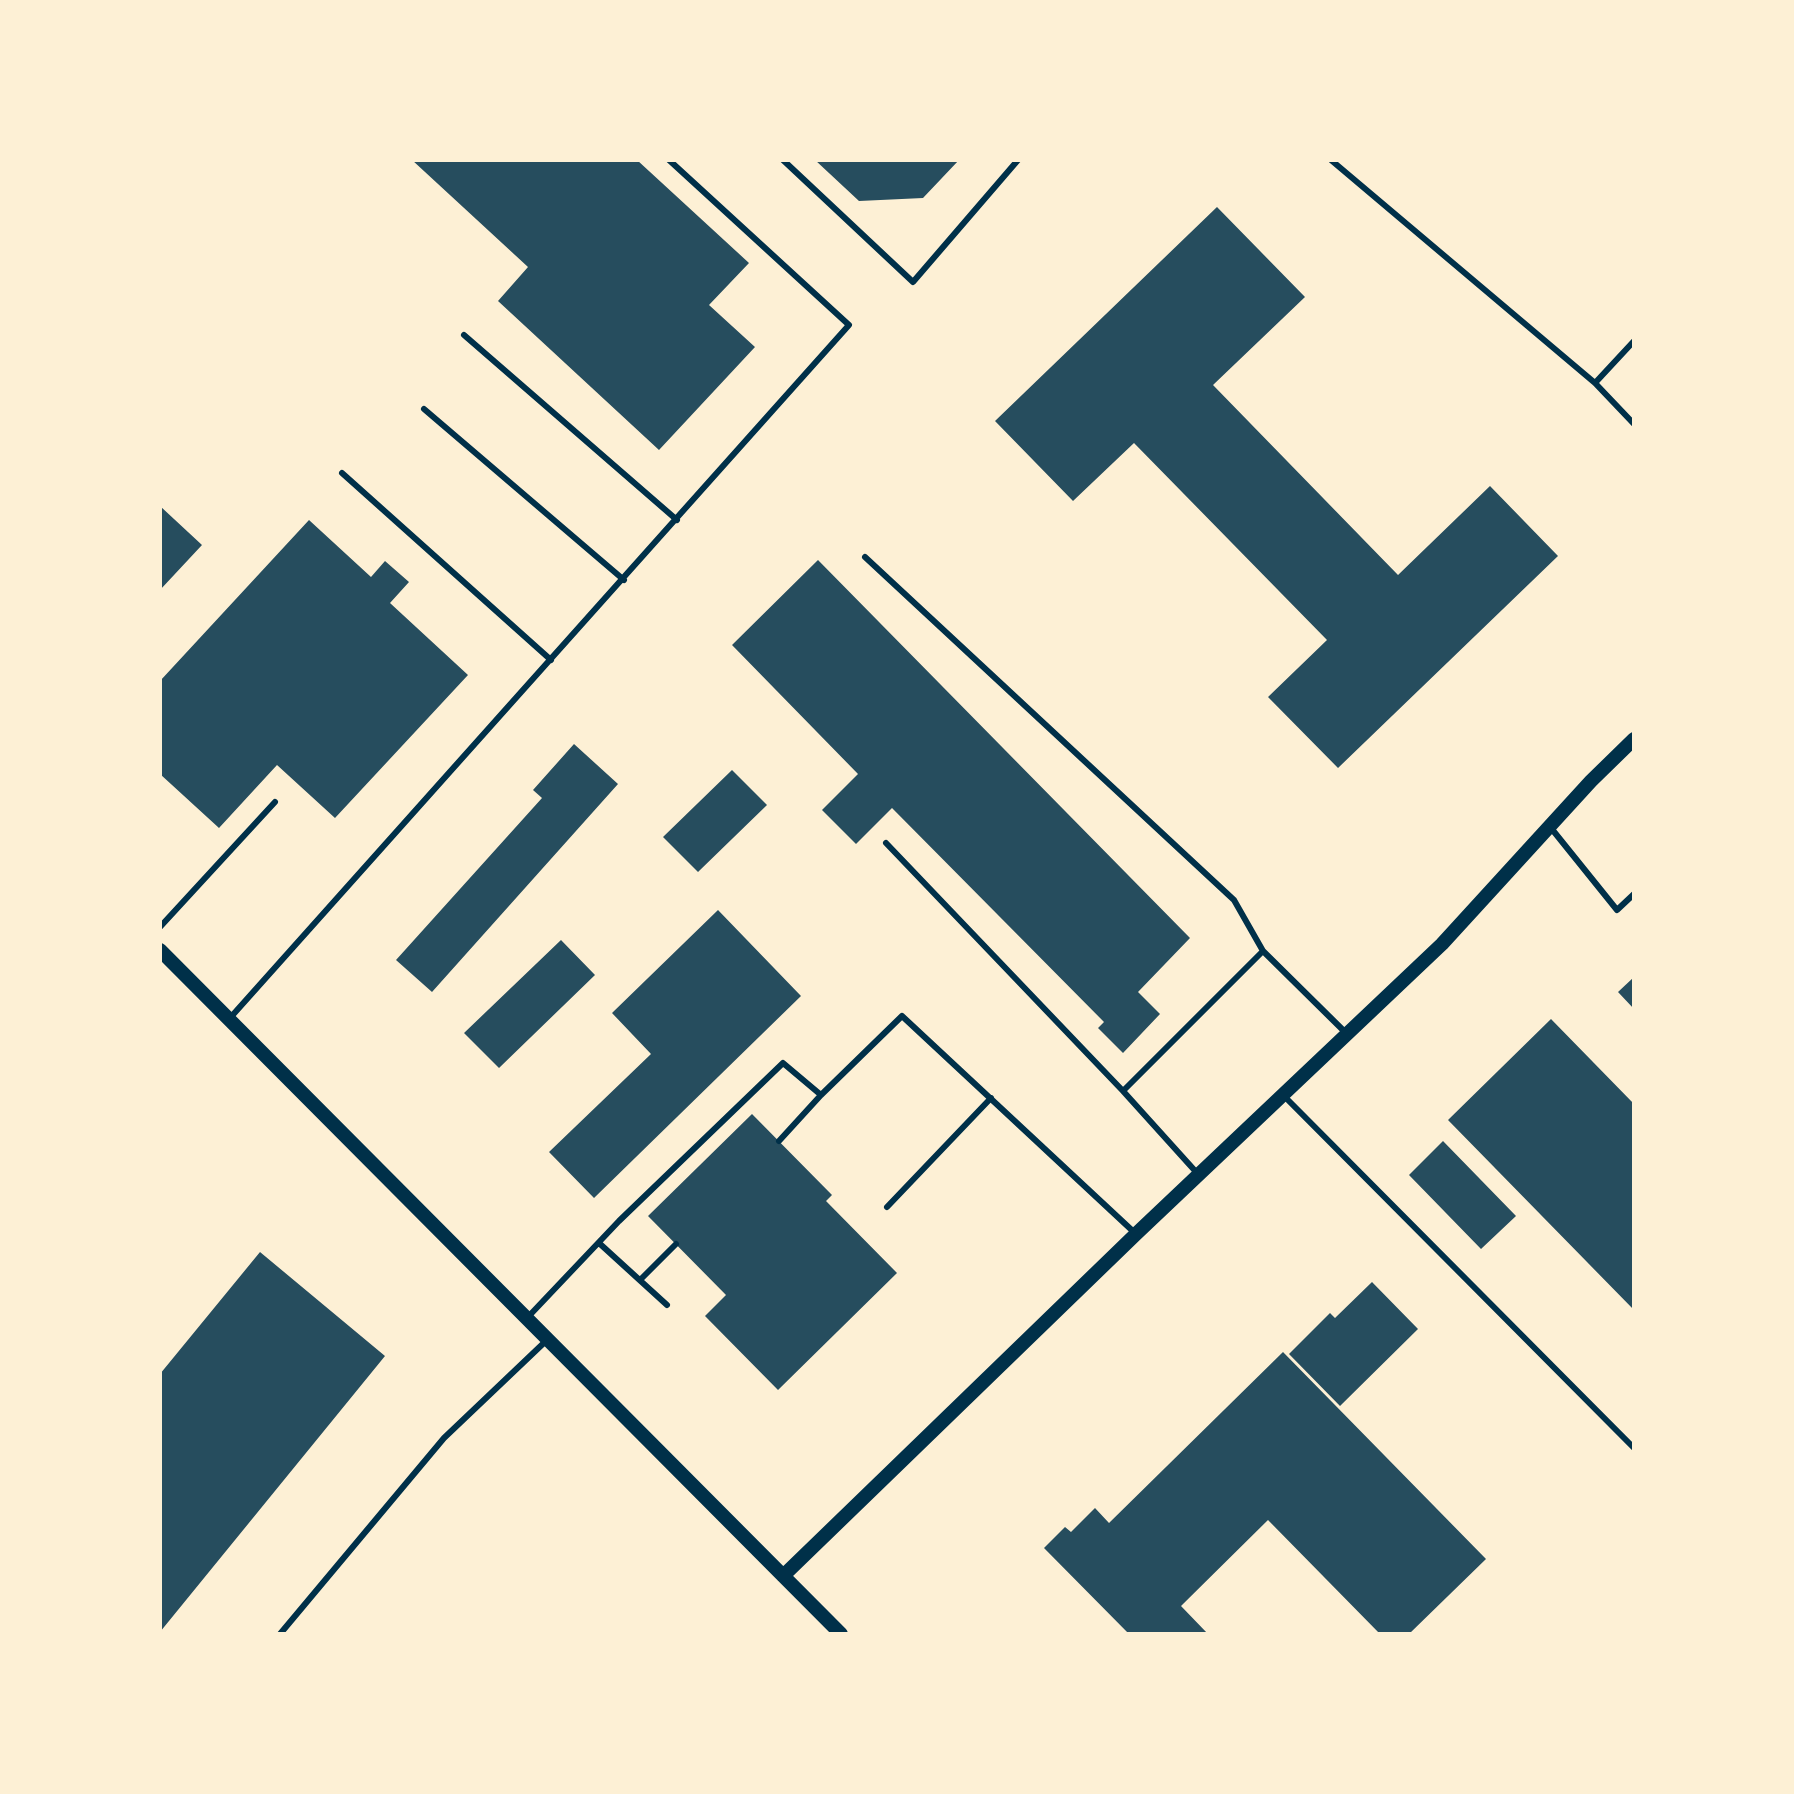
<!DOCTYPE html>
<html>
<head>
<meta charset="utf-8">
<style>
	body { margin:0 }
	#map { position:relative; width:1794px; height:1794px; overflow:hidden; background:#fdf0d5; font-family:Ubuntu,sans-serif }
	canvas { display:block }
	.frame { position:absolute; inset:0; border:162px solid #fdf0d5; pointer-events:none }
</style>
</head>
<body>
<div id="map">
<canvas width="1794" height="1794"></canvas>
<div class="frame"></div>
</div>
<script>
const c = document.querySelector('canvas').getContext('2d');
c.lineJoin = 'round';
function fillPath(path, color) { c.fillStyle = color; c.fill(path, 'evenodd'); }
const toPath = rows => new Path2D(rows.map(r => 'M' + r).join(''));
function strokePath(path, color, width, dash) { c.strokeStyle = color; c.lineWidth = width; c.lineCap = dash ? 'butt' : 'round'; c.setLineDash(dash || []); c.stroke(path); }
fillPath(toPath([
	[412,160,637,160,749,263,709,305,755,347,659,450,498,301,528,267],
	[815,160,959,160,923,198,859,201],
	[1217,207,1305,297,1213,385,1398,575,1490,486,1558,556,1338,768,1268,697,1327,640,1134,443,1073,501,995,421],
	[160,506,202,545,160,590],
	[309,520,371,577,385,561,409,582,390,603,468,675,335,818,277,765,219,828,160,774,160,681],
	[818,560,1190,938,1138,992,1160,1014,1123,1053,1098,1028,1104,1022,892,808,856,844,822,810,858,774,732,645],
	[574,744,618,784,432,992,396,960,542,798,533,790],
	[732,770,767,805,698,872,663,837],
	[718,910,801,996,594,1198,549,1152,651,1054,612,1013],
	[561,940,595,975,499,1068,464,1033],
	[1634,977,1634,1009,1618,992],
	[1551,1019,1634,1104,1634,1310,1448,1120],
	[752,1114,832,1195,826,1201,897,1273,778,1390,705,1316,726,1295,648,1216],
	[1443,1141,1516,1216,1481,1249,1409,1175],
	[260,1252,385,1356,160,1632,160,1374],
	[1372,1282,1418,1329,1340,1406,1289,1354,1330,1313,1335,1318],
	[1283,1352,1486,1559,1409,1634,1380,1634,1268,1520,1181,1606,1208,1634,1129,1634,1044,1548,1065,1527,1071,1532,1095,1508,1109,1523]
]), '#264d5e');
strokePath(toPath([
	[783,160,913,282,1018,160],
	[1331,160,1595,383,1634,424],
	[464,335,677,520],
	[1595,383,1634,341],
	[424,409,624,580],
	[342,473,551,660],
	[865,557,1234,900,1263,951],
	[1551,828,1617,910,1634,894],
	[886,843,1123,1091],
	[160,927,275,802],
	[230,1018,849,325,669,160],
	[1284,1096,1634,1448],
	[779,1141,821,1095],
	[1197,1173,1123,1091,1263,951,1346,1033],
	[887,1207,991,1098],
	[599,1243,667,1305],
	[640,1280,676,1244],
	[528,1317,619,1221,783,1063,821,1095,902,1016,1136,1234],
	[280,1634,444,1438,548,1339]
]), '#003049', 6);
strokePath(toPath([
	[160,950,841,1634],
	[783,1576,1136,1234,1442,944,1591,781,1634,739]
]), '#003049', 14);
</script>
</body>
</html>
